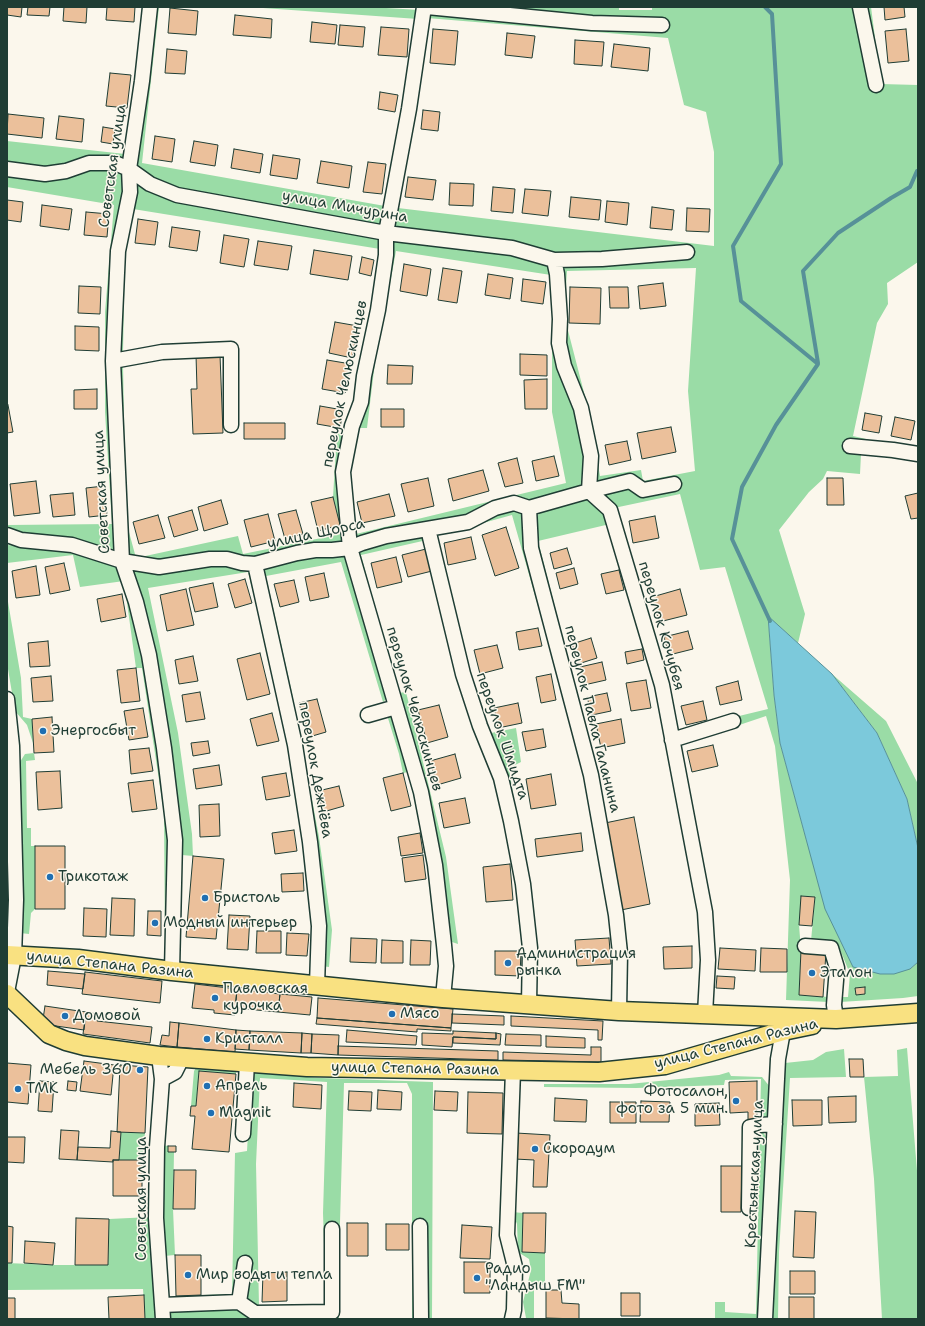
<!DOCTYPE html>
<html>
<head>
<meta charset="utf-8">
<style>
	body { margin:0 }
	#map { position:relative; width:925px; height:1326px; overflow:hidden; background:#fbf7ec; font-family:"Shantell Sans",sans-serif }
	canvas { display:block }
	.frame { position:absolute; inset:0; border:8px solid #1f3d34; pointer-events:none }
</style>
</head>
<body>
<div id="map">
<canvas width="925" height="1326"></canvas>
<div class="frame"></div>
</div>
<script>
const c = document.querySelector('canvas').getContext('2d');
c.lineJoin = 'round';
function fillPath(path, color) { c.fillStyle = color; c.fill(path, 'evenodd'); }
const toPath = rows => new Path2D(rows.map(r => 'M' + r).join(''));
function strokePath(path, color, width, dash) { c.strokeStyle = color; c.lineWidth = width; c.lineCap = dash ? 'butt' : 'round'; c.setLineDash(dash || []); c.stroke(path); }
function label(font, color, halo, rows, align = 'center') {
  c.font = font + ' "Shantell Sans",sans-serif'; c.lineWidth = 3; c.setLineDash([]); c.textBaseline = 'middle'; c.strokeStyle = halo; c.fillStyle = color; for (const [text, x, y, turn = 0] of rows) {
    c.save(); c.translate(x, y); c.rotate((+turn || 0) * Math.PI / 180); c.textAlign = isNaN(turn) ? turn : align; if (halo) c.strokeText(text, 0, 0); c.fillText(text, 0, 0); c.restore();
  }
}
fillPath(toPath([
	[144,7,127,162,44,171,7,166,7,141,125,154],
	[154,7,159,7,142,163,385,206,418,19,249,7,369,7,420,10,384,226,179,193,133,167],
	[469,7,619,7,619,10,652,10,652,7,871,7,881,84,918,85,918,262,887,283,888,304,877,323,853,436,909,449,914,457,861,454,860,474,827,471,823,479,809,492,779,530,805,614,798,643,768,617,774,695,780,743,807,842,910,969,918,962,918,996,903,998,840,1002,841,997,848,997,850,974,837,942,811,941,815,897,802,896,799,925,801,950,799,995,829,997,829,1002,786,1000,790,880,775,746,766,716,680,745,677,731,768,709,725,567,700,570,680,494,614,508,598,494,643,485,593,484,597,459,600,476,641,470,643,481,695,471,688,391,696,268,567,271,564,315,588,408,569,365,554,254,393,229,398,208,714,246,714,152,706,112,684,105,668,38,427,18,430,12],
	[90,168,115,168,127,172,115,248,117,555,7,532,7,525,112,524,105,412,105,312,114,205,7,187,7,174],
	[134,176,149,187,379,235,380,249,133,209,125,249,123,352,118,350,122,251],
	[398,239,510,253,547,265,551,275,396,251,388,294,392,243],
	[552,345,560,374,575,410,584,456,583,482,576,489,529,500,513,497,466,518,355,539,356,534,566,483,552,412],
	[376,354,367,428,356,428,368,377],
	[123,365,126,521,136,558,238,536,243,554,341,534,340,525,333,497,337,431,344,433,345,545,262,559,158,562,124,556,118,368],
	[578,499,590,501,604,512,610,524,538,541,593,755,599,787,535,547,536,522,538,515,545,507],
	[514,507,526,511,577,743,512,515,436,536,432,531],
	[425,533,427,540,361,555,398,693,406,692,446,857,458,944,449,941,440,862,355,550],
	[7,545,71,548,118,564,133,602,145,655,172,838,169,950,165,949,164,813,142,668,136,668,124,581,80,587,73,555,7,563],
	[347,553,388,697,383,702,341,562,266,576,292,693,319,837,332,930,329,967,321,966,323,924,258,568,299,556],
	[210,563,251,567,289,740,248,572,148,588,178,733,192,834,193,856,182,855,181,839,130,570],
	[7,596,21,678,23,717,32,719,33,743,27,725,15,711,7,663],
	[832,674,886,721,918,784,918,848,907,799,877,733],
	[387,715,393,715,417,793,431,864,430,880,422,832,408,772,403,773,399,754],
	[516,728,521,762,509,768,519,832,486,734],
	[34,753,35,760,26,761,27,828,31,828,31,846,35,846,35,909,31,913,29,934,20,933,18,765,25,754],
	[907,1048,918,1183,918,1319,882,1319,874,1179,864,1077,898,1076,897,1050],
	[844,1049,846,1077,790,1078,779,1252,778,1319,770,1319,785,1063,813,1060,826,1052],
	[196,1068,236,1071,236,1074,199,1071,196,1106,191,1106,194,1071],
	[729,1072,731,1076,762,1077,770,1087,769,1116,760,1121,761,1079,725,1080,724,1085,636,1088,544,1087,544,1084,629,1084,719,1075],
	[255,1073,321,1078,433,1082,432,1319,412,1319,412,1094,407,1083,344,1083,338,1292,339,1319,168,1319,166,1303,176,1296,232,1294,235,1153,247,1151,251,1080],
	[260,1078,327,1082,323,1213,326,1306,259,1306,256,1164],
	[760,1129,765,1135,769,1147,760,1319,715,1319,715,1302,725,1302,725,1312,756,1314],
	[121,1132,145,1133,142,1160,119,1160],
	[162,1145,168,1146,168,1152,174,1152,173,1209,175,1255,164,1256,160,1220],
	[512,1212,523,1213,522,1252,545,1253,545,1285,534,1285,534,1319,527,1319,526,1318,523,1302,531,1270,529,1259,518,1252,517,1224],
	[151,1217,152,1264,156,1315,154,1319,139,1319,145,1318,143,1289,7,1290,7,1263,53,1265,108,1265,109,1219]
]), '#9adca6');
const water = toPath([
	[768,616,832,674,877,733,907,799,918,848,918,962,910,969,894,974,880,974,853,967,825,909,780,743,774,695,768,616]
]);
fillPath(water, '#7cc9db');
strokePath(water, '#579198', 1);
strokePath(toPath([
	[765,7,772,14,781,164,733,246,741,301,818,364,776,425,742,487,732,539,770,621],
	[818,363,803,271,838,233,891,198,910,187,917,171,918,172]
]), '#579198', 4);
const building = toPath([
	[7,7,22,7,21,17,7,15,7,7],
	[28,7,50,7,49,16,27,15,28,7],
	[64,7,87,7,86,23,63,21,64,7],
	[107,7,135,7,134,22,106,20,107,7],
	[884,7,904,7,905,17,885,20,884,7],
	[170,8,198,11,196,35,168,33,170,8],
	[235,15,272,19,271,38,233,35,235,15],
	[312,22,337,25,335,44,310,42,312,22],
	[340,25,365,27,363,47,338,45,340,25],
	[381,27,409,29,407,57,378,55,381,27],
	[433,29,458,31,455,65,430,63,433,29],
	[906,29,909,61,888,63,885,31,906,29],
	[507,33,535,36,532,58,505,55,507,33],
	[575,40,604,42,602,66,574,64,575,40],
	[614,44,650,48,648,71,611,67,614,44],
	[167,49,187,51,185,74,165,73,167,49],
	[110,73,131,75,127,108,106,106,110,73],
	[380,92,398,95,395,112,378,109,380,92],
	[423,110,440,112,438,131,421,129,423,110],
	[8,114,44,118,42,138,7,134,8,114],
	[59,116,84,119,82,142,56,139,59,116],
	[103,127,115,129,113,144,101,142,103,127],
	[155,136,175,139,172,162,152,159,155,136],
	[194,141,218,145,215,166,190,162,194,141],
	[234,149,263,154,260,173,231,168,234,149],
	[273,155,300,159,297,179,270,175,273,155],
	[321,161,352,166,349,188,317,183,321,161],
	[368,162,386,164,382,194,363,192,368,162],
	[408,177,436,180,433,200,405,197,408,177],
	[450,183,474,184,473,206,449,205,450,183],
	[493,187,515,189,513,213,491,211,493,187],
	[525,189,551,191,548,216,522,213,525,189],
	[571,197,601,200,599,220,569,217,571,197],
	[7,200,23,202,21,222,7,220,7,200],
	[607,201,629,203,627,225,605,222,607,201],
	[42,205,72,209,69,230,40,226,42,205],
	[652,207,674,210,672,230,650,228,652,207],
	[687,208,710,209,709,232,686,231,687,208],
	[86,212,109,214,107,237,84,235,86,212],
	[138,219,158,222,155,245,135,243,138,219],
	[172,227,200,231,197,251,169,247,172,227],
	[224,235,249,239,244,267,220,263,224,235],
	[258,241,292,246,288,270,254,265,258,241],
	[314,250,352,256,348,280,310,274,314,250],
	[362,257,374,260,371,276,359,273,362,257],
	[404,264,431,269,427,296,400,291,404,264],
	[443,268,462,271,457,303,438,300,443,268],
	[488,274,513,278,510,299,485,295,488,274],
	[523,279,546,282,543,304,521,301,523,279],
	[663,283,666,306,640,309,638,286,663,283],
	[79,286,101,287,100,314,78,313,79,286],
	[570,287,601,288,600,324,569,323,570,287],
	[609,287,628,287,629,308,610,308,609,287],
	[335,322,358,326,352,358,329,353,335,322],
	[75,326,99,327,99,351,75,350,75,326],
	[520,354,547,355,547,376,520,375,520,354],
	[196,355,220,355,223,433,193,434,191,389,197,389,196,355],
	[327,360,351,364,345,393,322,389,327,360],
	[388,365,413,366,412,384,387,384,388,365],
	[547,379,547,409,525,409,524,380,547,379],
	[97,389,97,409,74,409,74,390,97,389],
	[8,405,13,432,7,433,7,406,8,405],
	[320,406,343,410,340,428,317,424,320,406],
	[381,409,404,409,404,427,381,427,381,409],
	[865,413,882,416,879,433,862,430,865,413],
	[895,417,915,421,911,440,891,436,895,417],
	[244,423,285,423,285,439,244,439,244,423],
	[671,427,676,452,642,459,637,433,671,427],
	[627,441,631,460,609,465,605,445,627,441],
	[554,456,559,476,536,481,532,461,554,456],
	[517,458,523,483,505,487,498,463,517,458],
	[483,470,489,491,453,501,448,479,483,470],
	[428,478,434,506,408,512,401,484,428,478],
	[827,478,843,478,844,505,827,505,827,478],
	[36,481,40,513,14,516,10,484,36,481],
	[104,486,107,515,89,517,86,488,104,486],
	[73,493,75,515,53,517,50,495,73,493],
	[918,493,918,518,911,519,905,496,918,493],
	[389,494,395,516,362,523,357,502,389,494],
	[333,497,340,525,318,531,311,502,333,497],
	[221,500,228,524,204,531,198,507,221,500],
	[192,510,198,530,174,537,168,517,192,510],
	[296,510,303,534,285,539,278,514,296,510],
	[268,514,275,541,251,547,244,520,268,514],
	[158,515,165,538,139,544,133,522,158,515],
	[655,516,659,538,633,543,629,521,655,516],
	[506,527,519,568,495,576,482,535,506,527],
	[471,537,476,559,448,565,444,543,471,537],
	[567,548,572,564,554,569,550,553,567,548],
	[426,549,432,571,408,577,402,555,426,549],
	[396,557,402,582,377,588,371,563,396,557],
	[64,563,70,590,50,594,45,567,64,563],
	[36,566,40,595,16,598,12,571,36,566],
	[574,568,578,584,560,589,556,573,574,568],
	[619,570,624,590,606,594,601,574,619,570],
	[324,573,329,597,310,601,305,577,324,573],
	[245,579,252,603,235,608,228,584,245,579],
	[294,580,299,602,280,607,274,584,294,580],
	[213,583,218,607,195,612,189,588,213,583],
	[186,589,194,625,167,631,160,595,186,589],
	[680,589,687,615,659,622,652,597,680,589],
	[122,594,126,617,101,622,97,599,122,594],
	[538,628,542,646,519,650,516,632,538,628],
	[688,631,693,649,669,655,664,637,688,631],
	[591,638,597,658,578,664,572,644,591,638],
	[48,641,50,666,30,667,28,643,48,641],
	[497,645,503,668,480,674,474,650,497,645],
	[642,649,644,660,627,664,625,652,642,649],
	[260,653,270,694,247,700,237,659,260,653],
	[193,656,198,681,179,684,175,660,193,656],
	[602,662,606,680,584,685,580,667,602,662],
	[136,668,140,701,121,703,117,670,136,668],
	[551,674,556,700,541,703,536,677,551,674],
	[51,676,53,701,33,702,31,678,51,676],
	[646,680,651,708,631,711,626,683,646,680],
	[738,681,742,700,720,705,716,687,738,681],
	[200,692,205,719,186,722,182,695,200,692],
	[607,693,611,711,592,715,587,697,607,693],
	[317,699,326,732,309,737,299,703,317,699],
	[703,701,707,720,686,725,681,706,703,701],
	[518,703,522,723,498,728,494,708,518,703],
	[439,705,448,737,427,743,418,710,439,705],
	[143,708,148,737,129,740,124,711,143,708],
	[272,713,279,741,257,746,250,719,272,713],
	[52,717,54,752,34,753,32,719,52,717],
	[621,719,625,743,601,748,596,724,621,719],
	[543,729,546,747,526,751,522,732,543,729],
	[208,741,210,753,193,756,191,743,208,741],
	[713,745,718,766,692,772,687,751,713,745],
	[149,748,153,771,131,774,129,750,149,748],
	[455,754,461,778,437,785,430,761,455,754],
	[219,765,222,785,196,789,193,769,219,765],
	[60,771,62,808,38,810,36,772,60,771],
	[286,773,290,796,266,800,262,777,286,773],
	[403,773,411,806,391,811,383,778,403,773],
	[551,774,556,805,531,809,526,779,551,774],
	[153,780,157,809,132,812,128,783,153,780],
	[339,786,344,806,323,812,318,791,339,786],
	[465,798,470,823,444,828,439,803,465,798],
	[219,804,220,836,200,837,199,805,219,804],
	[634,817,650,904,621,910,605,823,634,817],
	[294,830,297,851,275,854,272,833,294,830],
	[420,833,423,853,401,856,398,837,420,833],
	[581,833,583,851,537,857,535,839,581,833],
	[35,846,65,846,65,909,35,909,35,846],
	[423,855,426,879,405,882,402,858,423,855],
	[193,856,224,859,216,939,186,937,193,856],
	[510,864,513,900,486,902,483,867,510,864],
	[303,873,304,891,282,892,281,874,303,873],
	[801,896,815,897,812,926,799,925,801,896],
	[112,898,135,899,134,936,110,935,112,898],
	[84,908,107,909,106,937,83,936,84,908],
	[148,911,161,911,161,936,147,935,148,911],
	[229,915,250,916,248,950,227,949,229,915],
	[257,931,281,931,281,953,256,953,257,931],
	[287,933,309,934,307,956,286,955,287,933],
	[351,938,377,939,376,963,350,962,351,938],
	[609,938,611,964,577,966,575,940,609,938],
	[382,940,403,941,403,963,381,963,382,940],
	[411,940,431,941,430,965,410,965,411,940],
	[692,946,692,968,664,969,663,947,692,946],
	[720,948,756,950,755,971,718,969,720,948],
	[761,948,787,949,787,972,760,972,761,948],
	[801,950,826,952,823,997,799,995,801,950],
	[495,951,521,951,520,976,495,975,495,951],
	[48,971,85,974,83,989,47,985,48,971],
	[85,972,162,981,160,1003,82,994,85,972],
	[717,976,735,977,734,989,716,988,717,976],
	[195,984,237,989,235,1015,214,1013,214,1010,192,1008,195,984],
	[865,987,865,994,856,995,855,988,865,987],
	[237,989,280,994,278,1012,235,1008,237,989],
	[280,994,312,997,310,1015,278,1012,280,994],
	[318,998,453,1009,451,1028,317,1018,318,998],
	[45,1006,86,1012,84,1030,49,1025,43,1019,45,1006],
	[86,1012,97,1014,97,1021,152,1027,150,1043,83,1034,86,1012],
	[452,1014,504,1016,504,1025,452,1023,452,1014],
	[511,1016,603,1021,602,1040,598,1040,598,1030,511,1026,511,1016],
	[317,1018,451,1028,451,1031,417,1029,417,1032,316,1024,317,1018],
	[170,1022,179,1023,177,1047,160,1045,162,1035,169,1036,170,1022],
	[179,1023,236,1030,235,1052,177,1047,179,1023],
	[236,1030,250,1031,249,1050,235,1049,236,1030],
	[347,1030,417,1036,416,1045,346,1042,347,1030],
	[250,1031,302,1033,301,1053,249,1050,250,1031],
	[453,1031,496,1033,496,1039,453,1037,452,1047,422,1045,422,1033,453,1034,453,1031],
	[302,1033,312,1034,311,1053,301,1053,302,1033],
	[496,1033,501,1034,500,1045,453,1043,453,1037,496,1039,496,1033],
	[312,1034,339,1035,338,1055,311,1053,312,1034],
	[506,1034,541,1035,541,1046,505,1045,506,1034],
	[546,1036,585,1038,585,1048,546,1047,546,1036],
	[338,1046,498,1051,498,1060,338,1055,338,1046],
	[591,1047,601,1047,601,1062,503,1060,503,1052,591,1055,591,1047],
	[849,1059,863,1059,864,1077,850,1077,849,1059],
	[84,1061,114,1065,111,1095,80,1091,84,1061],
	[7,1063,31,1065,28,1104,7,1102,7,1063],
	[120,1065,148,1067,145,1133,117,1132,120,1065],
	[199,1071,236,1074,229,1152,192,1149,195,1116,190,1116,191,1106,196,1106,199,1071],
	[40,1081,54,1082,52,1112,38,1111,40,1081],
	[68,1081,77,1082,76,1091,67,1090,68,1081],
	[757,1081,757,1121,748,1121,748,1112,730,1113,729,1082,757,1081],
	[294,1083,322,1085,321,1109,293,1107,294,1083],
	[378,1090,402,1092,401,1110,377,1109,378,1090],
	[349,1091,372,1092,371,1111,348,1110,349,1091],
	[435,1091,458,1092,457,1111,434,1110,435,1091],
	[468,1092,503,1093,502,1134,467,1133,468,1092],
	[856,1096,856,1122,829,1123,828,1097,856,1096],
	[555,1098,587,1100,586,1122,554,1121,555,1098],
	[792,1100,822,1100,822,1125,793,1126,792,1100],
	[641,1101,670,1102,669,1122,640,1122,641,1101],
	[610,1102,636,1102,636,1123,610,1123,610,1102],
	[719,1103,720,1125,695,1126,695,1104,719,1103],
	[61,1130,79,1131,77,1160,59,1159,61,1130],
	[111,1131,121,1132,119,1160,113,1160,113,1162,77,1160,78,1147,110,1148,111,1131],
	[516,1133,550,1135,547,1187,533,1187,534,1160,515,1159,516,1133],
	[7,1137,25,1137,24,1163,7,1162,7,1137],
	[168,1146,176,1146,176,1152,168,1152,168,1146],
	[113,1160,142,1160,142,1196,113,1196,113,1160],
	[721,1166,742,1166,741,1212,721,1212,721,1166],
	[174,1170,196,1170,195,1209,173,1209,174,1170],
	[795,1211,816,1212,814,1258,793,1257,795,1211],
	[523,1213,546,1213,545,1253,522,1252,523,1213],
	[76,1218,109,1219,108,1265,75,1265,76,1218],
	[347,1223,368,1223,368,1256,347,1256,347,1223],
	[386,1224,409,1224,409,1250,386,1250,386,1224],
	[462,1225,492,1227,490,1259,460,1258,462,1225],
	[7,1226,13,1227,12,1263,7,1263,7,1226],
	[25,1241,55,1243,53,1265,24,1263,25,1241],
	[175,1255,201,1255,201,1295,176,1296,175,1255],
	[464,1262,490,1262,490,1293,464,1293,464,1262],
	[790,1271,815,1271,815,1294,790,1294,790,1271],
	[287,1272,287,1301,262,1302,263,1273,287,1272],
	[546,1290,561,1290,562,1303,579,1304,579,1319,546,1318,546,1290],
	[621,1293,640,1293,640,1316,621,1316,621,1293],
	[144,1295,145,1319,109,1319,108,1297,144,1295],
	[789,1297,814,1297,814,1319,789,1319,789,1297],
	[7,1298,15,1298,15,1319,7,1319,7,1298]
]);
fillPath(building, '#ebc09b');
strokePath(building, '#1f3d34', 1);
const minor = toPath([
	[150,7,142,81,129,169,130,192,118,251,113,361,122,561,136,602,149,655,164,748,175,840,172,971],
	[424,7,409,109,386,233,386,255,378,310,364,376,361,402,352,426,343,472,350,548,421,792,435,865,444,945,446,966,443,998],
	[427,7,592,23,662,25],
	[860,7,876,85],
	[7,169,45,174,66,171,89,163,115,163,129,169,150,184,177,195,386,233,512,248,554,260,602,259,687,252],
	[554,260,557,274,560,319,559,343,564,366,581,408,591,456,589,491,610,510,662,685,705,912,708,960,705,1014],
	[113,361,162,352,231,349,231,425],
	[850,446,893,450,918,454],
	[529,508,531,548,591,775,616,915,620,953,619,1011],
	[428,529,463,674,480,726,501,778,511,821,523,884,530,948,529,1004],
	[7,535,21,540,72,545,122,561,159,567,210,559,227,559,242,563,255,564,297,553,315,550,332,550,350,548,362,543,386,536,468,522,495,508,514,503,529,508,589,491,630,481,643,490,674,484],
	[255,564,295,745,310,842,319,926,317,985],
	[7,699,12,746,16,900,14,956,7,992],
	[368,715,396,707],
	[672,740,733,721],
	[805,946,831,948,837,968,834,1005,836,1019],
	[159,1056,162,1079,175,1072,182,1058],
	[162,1079,157,1147,156,1218,163,1319],
	[243,1134,247,1063],
	[749,1208,750,1127,760,1125,775,1124],
	[420,1226,421,1319],
	[239,1302,255,1313,332,1312,332,1229],
	[162,1305,239,1302,245,1263],
	[512,1319,514,1310,515,1267,507,1235,513,1071],
	[765,1319,778,1059,783,1031]
]);
const major = toPath([
	[7,955,78,959,172,971,443,998,619,1011,836,1019,918,1013],
	[7,994,49,1034,66,1041,85,1046,159,1056,307,1067,599,1072,665,1065,783,1031,812,1025]
]);
strokePath(minor, '#1f3d34', 17);
strokePath(major, '#1f3d34', 21);
strokePath(minor, '#fbf7ec', 14);
strokePath(major, '#f9e181', 18);
for (const [x, y, r, color] of [
	[43,731,4,"#1f6fb2"],
	[50,877,4,"#1f6fb2"],
	[205,898,4,"#1f6fb2"],
	[155,923,4,"#1f6fb2"],
	[508,963,4,"#1f6fb2"],
	[812,973,4,"#1f6fb2"],
	[215,998,4,"#1f6fb2"],
	[392,1014,4,"#1f6fb2"],
	[65,1016,4,"#1f6fb2"],
	[207,1039,4,"#1f6fb2"],
	[140,1070,4,"#1f6fb2"],
	[207,1086,4,"#1f6fb2"],
	[18,1089,4,"#1f6fb2"],
	[736,1101,4,"#1f6fb2"],
	[211,1113,4,"#1f6fb2"],
	[535,1149,4,"#1f6fb2"],
	[188,1275,4,"#1f6fb2"],
	[477,1278,4,"#1f6fb2"]
]) { const dot = new Path2D(); dot.arc(x, y, r, 0, 2 * Math.PI); c.fillStyle = color; c.fill(dot); strokePath(dot, '#fbf7ec', 1.5); }
label('15px', '#1f3d34', '#fbf7ec', [
	["Советская улица",113,166,-82],
	["улица Мичурина",345,207,10],
	["переулок Челюскинцев",345,384,-78],
	["Советская улица",102,492,-93],
	["улица Щорса",316,534,-12],
	["переулок Кочубея",661,626,74],
	["переулок Челюскинцев",414,709,74],
	["переулок Павла Галанина",592,719,76],
	["переулок Шмидта",502,736,71],
	["переулок Дежнёва",315,770,80],
	["улица Степана Разина",110,965,6],
	["улица Степана Разина",736,1044,-14],
	["улица Степана Разина",415,1069,1],
	["Крестьянская улица",755,1174,-87],
	["Советская улица",142,1199,-90]
]);
label('15px', '#1f3d34', '#fbf7ec', [
	["Энергосбыт",51,731],
	["Трикотаж",58,877],
	["Бристоль",213,898],
	["Модный интерьер",163,923],
	["Администрация",516,954],
	["рынка",516,971],
	["Эталон",820,973],
	["Павловская",223,989],
	["курочка",223,1006],
	["Мясо",400,1014],
	["Домовой",73,1016],
	["Кристалл",215,1039],
	["Мебель 360",132,1070,"right"],
	["Апрель",215,1086],
	["ТМК",26,1089],
	["Фотосалон,",728,1092,"right"],
	["фото за 5 мин.",728,1109,"right"],
	["Magnit",219,1113],
	["Скородум",543,1149],
	["Радио",485,1269],
	["\"Ландыш FM\"",485,1286],
	["Мир воды и тепла",196,1275]
], 'left');
</script>
</body>
</html>
